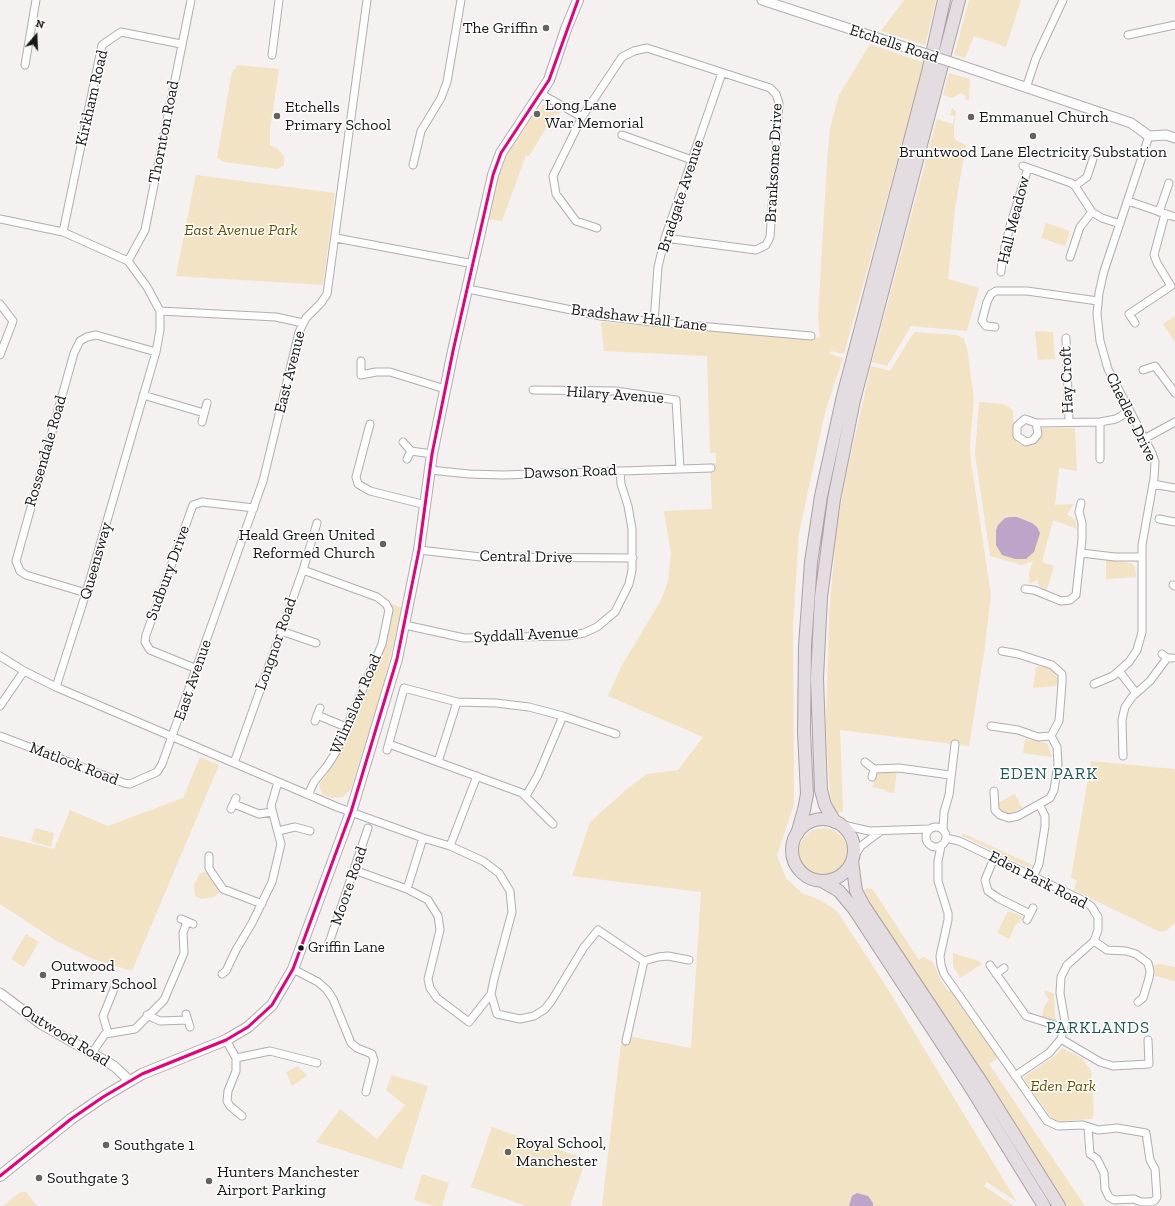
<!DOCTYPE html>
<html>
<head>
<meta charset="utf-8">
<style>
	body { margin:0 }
	#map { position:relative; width:1175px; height:1206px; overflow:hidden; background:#f4f1f0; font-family:"Zilla Slab",serif }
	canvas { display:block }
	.north { position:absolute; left:16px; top:16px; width:40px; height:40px; -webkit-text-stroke:3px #fff; paint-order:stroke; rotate:19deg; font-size:11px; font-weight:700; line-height:16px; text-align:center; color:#181616 }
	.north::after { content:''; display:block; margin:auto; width:14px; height:18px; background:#181616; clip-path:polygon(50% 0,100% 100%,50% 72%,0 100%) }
</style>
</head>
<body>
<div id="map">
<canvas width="1175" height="1206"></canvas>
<div class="north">N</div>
</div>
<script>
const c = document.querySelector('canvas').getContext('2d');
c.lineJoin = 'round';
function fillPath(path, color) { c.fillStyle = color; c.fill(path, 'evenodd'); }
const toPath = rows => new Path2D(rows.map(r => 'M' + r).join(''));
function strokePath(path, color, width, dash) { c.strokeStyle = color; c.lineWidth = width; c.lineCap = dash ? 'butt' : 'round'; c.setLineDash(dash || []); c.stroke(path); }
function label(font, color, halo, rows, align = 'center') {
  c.font = font + ' "Zilla Slab",serif'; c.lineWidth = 3; c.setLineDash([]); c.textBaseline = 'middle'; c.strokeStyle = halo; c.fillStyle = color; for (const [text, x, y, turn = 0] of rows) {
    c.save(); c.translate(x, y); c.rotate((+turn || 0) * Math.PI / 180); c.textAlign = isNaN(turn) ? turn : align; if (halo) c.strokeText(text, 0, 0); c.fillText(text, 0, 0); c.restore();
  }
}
fillPath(toPath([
	[904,0,936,0,925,45,881,31],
	[969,0,1021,0,1006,47,974,36,965,58,954,55],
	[870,44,924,63,844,354,831,351,830,354,843,358,825,412,799,533,793,625,794,805,777,855,786,878,802,893,820,900,837,911,891,994,1017,1202,987,1182,984,1186,1014,1206,602,1206,622,1035,691,1048,701,892,572,876,590,822,627,789,647,774,678,770,703,737,608,696,621,667,661,600,668,582,671,553,664,511,712,509,710,463,716,463,716,453,710,453,707,356,604,351,601,322,820,338,818,318,827,162,830,128,839,95],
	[238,65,279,69,270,130,270,145,278,149,284,156,284,165,278,169,224,162,217,158,231,77,233,71],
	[949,73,970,79,969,100,966,100,965,95,961,93,952,98,943,95],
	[544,104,562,113,554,115,529,156,526,155,502,221,489,219,498,175,507,155,533,116],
	[952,108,956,111,954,127,954,137,957,141,966,145,955,208,948,279,979,288,967,331,911,326,887,366,872,362,937,119,953,124,955,116,950,115],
	[196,175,335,193,323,285,176,276],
	[1046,223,1070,231,1065,246,1041,238],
	[1175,316,1175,342,1163,324],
	[1035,331,1053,332,1055,359,1038,360],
	[914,332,957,335,964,339,967,348,974,399,970,444,971,462,991,595,985,646,969,746,840,730,843,811,838,813,833,807,830,794,826,725,829,614,837,525,847,472,871,366,890,371],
	[979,402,1004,404,1013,410,1014,435,1017,443,1022,445,1029,445,1038,440,1041,435,1041,428,1075,428,1077,471,1059,468,1055,505,1074,504,1067,514,1075,520,1077,529,1053,520,1042,562,1054,566,1046,592,1041,590,1037,580,1029,584,1029,572,1033,561,1022,565,990,556,975,454],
	[1106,560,1131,563,1135,567,1136,577,1106,579],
	[386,601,402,608,382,690,351,789,343,797,331,798,322,794,319,785,338,757,386,642,392,613],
	[1039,666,1050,669,1055,673,1058,680,1057,686,1033,688,1036,667],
	[1026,739,1047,743,1052,757,1023,753,1025,740],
	[200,757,219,765,132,971,93,959,55,940,0,904,0,836,54,849,70,810,108,826,183,798],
	[1091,761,1175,769,1175,923,1166,931,1160,932,1074,890,1077,881,1071,878],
	[897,771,894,793,886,792,885,790,872,787,877,773],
	[1015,794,1022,808,1009,814,1002,812,997,803],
	[35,828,54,833,51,847,31,841],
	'799 852a24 24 0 1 1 48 0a24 24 0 1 1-48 0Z',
	[962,833,1033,865,1032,867,1027,867,967,838,963,837],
	[206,872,212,873,223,889,214,897,202,899,195,896,194,885,200,873],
	[868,888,873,890,919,960,923,957,933,962,940,979,948,991,950,990,998,1058,989,1064,1085,1206,1067,1206,872,906,864,890],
	[1008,911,1021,916,1022,919,1020,922,1016,924,1009,939,997,933],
	[26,934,39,942,24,967,11,959],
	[953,953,979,961,982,964,960,978,953,966],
	[1160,964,1175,967,1175,981,1155,976,1154,965],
	[1045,990,1054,994,1055,1021,1043,1018,1042,1015,1045,1005,1049,1000,1044,992],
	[1062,1048,1082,1058,1091,1071,1094,1114,1092,1119,1058,1121,1052,1119,1024,1079,1025,1076,1055,1056],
	[298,1066,307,1076,292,1086,286,1072],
	[392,1075,428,1086,402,1169,316,1142,340,1109,377,1139,405,1105,386,1090],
	[492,1127,586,1159,570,1206,526,1206,471,1187],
	[422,1174,449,1183,442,1206,434,1206,414,1200],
	[23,1192,26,1192,37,1206,3,1206,19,1193]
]), '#f1e3c3');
fillPath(toPath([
	[1010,517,1017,517,1032,523,1037,527,1040,533,1034,552,1026,559,1015,559,1002,555,996,545,996,530,998,525,1005,518],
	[857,1193,868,1196,873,1203,873,1206,849,1206,852,1196]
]), '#bda5ca');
const minor = toPath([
	[1128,35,1175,25],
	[272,55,279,0],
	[25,65,36,0],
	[1026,88,1036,58,1063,0],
	[541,94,582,117,553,176,556,194,576,221,597,228],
	[582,117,622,57,634,51,647,48,770,88,776,94,779,103,770,237,766,245,756,250,665,238],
	[622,135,692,160],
	[413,165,421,131,441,98,447,82,461,0],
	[1023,166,1071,183,1075,186,1092,212,1102,218,1120,224],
	[1075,186,1087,177,1093,159],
	[1128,201,1175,217],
	[1159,212,1169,183],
	[0,219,63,232,128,261,147,287,160,311,160,330,156,352,86,593,56,687,337,807,423,838,450,846,483,861,499,873,510,891,512,912,494,979,491,994,497,1014,520,1019,534,1016,545,1009,552,1000,584,947,598,930,644,961],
	[63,232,102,45,121,32,181,44],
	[336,238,474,264],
	[1070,257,1080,227,1092,212],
	[128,261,145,230,191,0],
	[1001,272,1002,260,1010,226,1028,168],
	[468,289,601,316,654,322,811,336],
	[0,304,13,321,0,355],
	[160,311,276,317,303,323],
	[654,322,658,267,665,238,722,73],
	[1135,323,1129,314,1171,286,1157,263,1154,255,1165,214],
	[995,327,986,326,982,321,987,302,991,294,996,291,1027,291,1098,301],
	[1066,338,1069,422],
	[361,361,361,375,376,372,390,372,445,389],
	[1143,370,1155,366,1175,393],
	[533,390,616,391,676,400,680,469],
	[143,395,204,413],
	[202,422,207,403],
	[1100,422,1100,459],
	[1036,423,1038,434,1033,440,1026,442,1017,436,1017,426,1025,419,1036,423,1100,422,1116,419,1129,411],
	[370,424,356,477,358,484,370,491,426,505],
	[1144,439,1175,422],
	[403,442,411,451,432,454],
	[407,459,411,451],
	[430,470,469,474,503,475,711,468],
	[1153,484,1175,488],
	[1159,519,1175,522],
	[419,550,481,557,633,558],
	[1081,553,1115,557,1142,557],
	[303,570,377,597,386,604,389,610,382,644,336,752,327,766,314,782,308,795],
	[1173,585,1175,586],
	[1025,589,1034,590,1061,601,1070,600,1076,595,1082,539,1082,523,1079,512,1081,503],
	[86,593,26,575,20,571,16,561,74,353,80,341,87,337,96,335,156,352],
	[405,625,464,638,566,636,584,633,597,627,615,612,629,584,632,570,632,529,628,506,621,484,620,471],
	[281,631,316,643],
	[1002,651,1018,654,1052,665,1062,674,1062,684,1059,721,1051,736],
	[1162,654,1167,658,1173,658],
	[0,656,24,671,56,687],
	[197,669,150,650,145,642,146,635,193,505,202,502,254,508],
	[1119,671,1136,693],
	[1094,684,1113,676,1129,662,1137,650,1142,632,1142,545,1154,478,1155,462,1152,453,1108,369,1100,341,1097,314,1099,293,1104,271,1149,136],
	[0,706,24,671],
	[317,715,346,727],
	[315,721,320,708],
	[991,726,1018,730,1038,737,1051,736],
	[0,736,124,783,130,784,157,772,162,764,263,481,299,332,306,318,321,303,327,294,367,0],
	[389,744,522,793,553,824],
	[387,750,404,688,457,702,496,703,529,707,563,716,616,734],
	[1123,756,1122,720,1125,707,1132,697,1150,681,1167,658],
	[438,762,457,702],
	[865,762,874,769,872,777],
	[234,763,303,570,317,523],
	[874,769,899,768,950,775],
	[994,791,995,810,1000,815,1009,818,1018,816,1050,798,1054,790,1058,764,1057,747,1051,736],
	[526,796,538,775,563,716],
	[234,804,259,814,272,812],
	[231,809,236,798],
	[839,824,869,831,929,829],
	'926 837a10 10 0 1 1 20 0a10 10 0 1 1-20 0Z',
	[943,829,944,812,949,795,955,744],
	[278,831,295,827,310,831],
	[946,838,959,841,1082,900,1091,906,1098,917,1098,930,1094,941,1067,965,1061,977,1060,993,1065,1022,1061,1039,1049,1053,1015,1076],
	[450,846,477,776],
	[941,846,938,861,938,881,948,913,948,920,940,956,941,965,944,974,1047,1121,1058,1126,1083,1125,1098,1130,1117,1128,1146,1133,1150,1160,1155,1169,1157,1197,1155,1200,1152,1202,1141,1202,1134,1199,1114,1200,1109,1197,1105,1189,1104,1173,1097,1159,1090,1154,1088,1127],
	[209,856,209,868,212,873,223,889,262,904],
	[853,858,861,846,881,831],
	[994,858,985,880,988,891,998,898,1030,914],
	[354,870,407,889,428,900,438,916,440,930,428,979,430,988,437,998,469,1022,491,994],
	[1033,877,1039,864,1045,826,1045,816,1039,804],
	[407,889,423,838],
	[181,919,193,924],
	[1027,920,1033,908],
	[1094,941,1107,950,1126,951,1136,954,1148,963,1150,971,1149,978,1143,998,1138,1002],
	[329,943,368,828],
	[644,961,658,957,668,956,689,960],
	[990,965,1026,1016,1064,1028],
	[293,969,318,982,327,990,333,999,351,1043,357,1048,372,1054,374,1060,366,1092],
	[222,974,226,971,236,950,252,923,272,882,281,844,271,806,278,782],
	[996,974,1004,968],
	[186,1014,190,1027],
	[147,1015,160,1021,187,1020],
	[108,1033,103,1016,114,989],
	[1061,1039,1100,1062,1113,1066,1149,1064,1148,1040],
	[226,1040,236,1058,236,1071,228,1091,227,1101,230,1106,242,1116],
	[626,1041,644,961],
	[92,1053,105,1034,135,1029,164,1000,184,953,183,933,187,922],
	[236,1058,270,1051,317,1063]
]);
const tertiary = toPath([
	[762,0,917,51],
	[957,64,1131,123,1149,136,1166,135,1175,138],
	[0,993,41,1024,114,1066,130,1081]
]);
const secondary = toPath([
	[0,1176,71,1119,103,1097,142,1074,226,1040,248,1027,272,1005,293,969,351,812,397,659,419,550,432,454,453,351,493,175,501,153,549,80,566,29,578,0]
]);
const trunk = toPath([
	'792 850a31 31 0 1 1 62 0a31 31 0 1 1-62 0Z',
	[835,822,825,805,821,790,817,678,821,597,834,499,854,400,959,0],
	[797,834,804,810,807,794,804,732,805,646,811,562,821,496,843,396,928,72,944,0],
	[852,861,856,891,864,906,982,1083,1059,1206],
	[822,881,839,891,854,909,971,1088,1044,1206]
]);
strokePath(minor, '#b0aeae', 9);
strokePath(tertiary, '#b0aeae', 11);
strokePath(secondary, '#b0aeae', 12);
strokePath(trunk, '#aba1a5', 14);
strokePath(minor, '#fdfdfd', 7);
strokePath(tertiary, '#fdfdfd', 9);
strokePath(secondary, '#fdfdfd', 10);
strokePath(trunk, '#e3dce0', 12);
const tertiaryBridge = toPath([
	[917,51,957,64]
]);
strokePath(tertiaryBridge, '#b0aeae', 11, []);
strokePath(tertiaryBridge, '#fdfdfd', 9);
strokePath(toPath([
	[0,1176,71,1119,103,1097,142,1074,226,1040,248,1027,272,1005,293,969,351,812,397,659,419,550,432,454,453,351,493,175,501,153,549,80,578,0]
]), '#e5007d', 3);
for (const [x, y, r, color] of [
	[546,28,4,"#656362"],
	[537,114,4,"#656362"],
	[277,116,4,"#656362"],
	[971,117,4,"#656362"],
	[1033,136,4,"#656362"],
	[383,544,4,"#656362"],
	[301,948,3.5,"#181616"],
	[43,975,4,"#656362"],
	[106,1145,4,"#656362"],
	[508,1152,4,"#656362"],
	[39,1178,4,"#656362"],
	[209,1181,4,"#656362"]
]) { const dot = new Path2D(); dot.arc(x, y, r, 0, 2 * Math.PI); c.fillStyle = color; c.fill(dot); strokePath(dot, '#fff', 1.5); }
label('15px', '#181616', '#fff', [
	["Griffin Lane",308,948]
], 'left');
label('16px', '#181616', '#fff', [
	["The Griffin",538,28,"right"],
	["Long Lane",545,105],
	["War Memorial",545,123],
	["Etchells",285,107],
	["Primary School",285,125],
	["Emmanuel Church",979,117],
	["Bruntwood Lane Electricity Substation",1033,152,"center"],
	["Heald Green United",375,535,"right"],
	["Reformed Church",375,553,"right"],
	["Outwood",51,966],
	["Primary School",51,984],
	["Royal School,",516,1143],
	["Manchester",516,1161],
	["Southgate 1",114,1145],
	["Hunters Manchester",217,1172],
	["Airport Parking",217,1190],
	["Southgate 3",47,1178]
], 'left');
label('16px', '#181616', '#fff', [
	["Etchells Road",894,44,18],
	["Kirkham Road",92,98,-77],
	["Thornton Road",164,132,-79],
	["Branksome Drive",774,163,-87],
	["Bradgate Avenue",681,196,-72],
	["Hall Meadow",1014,220,-76],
	["Bradshaw Hall Lane",639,318,7],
	["East Avenue",290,372,-76],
	["Hay Croft",1067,380,-92],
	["Hilary Avenue",615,395,4],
	["Chedlee Drive",1131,417,64],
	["Rossendale Road",46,451,-74],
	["Dawson Road",570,472,-2],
	["Central Drive",526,557,1],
	["Queensway",96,561,-74],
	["Sudbury Drive",168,573,-70],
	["Syddall Avenue",526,635,-3],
	["Longnor Road",276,644,-71],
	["East Avenue",193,680,-71],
	["Wilmslow Road",356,704,-67],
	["Matlock Road",74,764,21],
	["Eden Park Road",1038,880,27],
	["Moore Road",349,886,-71],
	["Outwood Road",65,1036,32]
]);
label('italic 16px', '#695000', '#fff', [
	["East Avenue Park",241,230],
	["Eden Park",1063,1086]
]);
c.letterSpacing = '1px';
label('17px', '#205b57', '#fff', [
	["EDEN PARK",1049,774],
	["PARKLANDS",1098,1028]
]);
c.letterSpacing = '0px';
</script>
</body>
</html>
